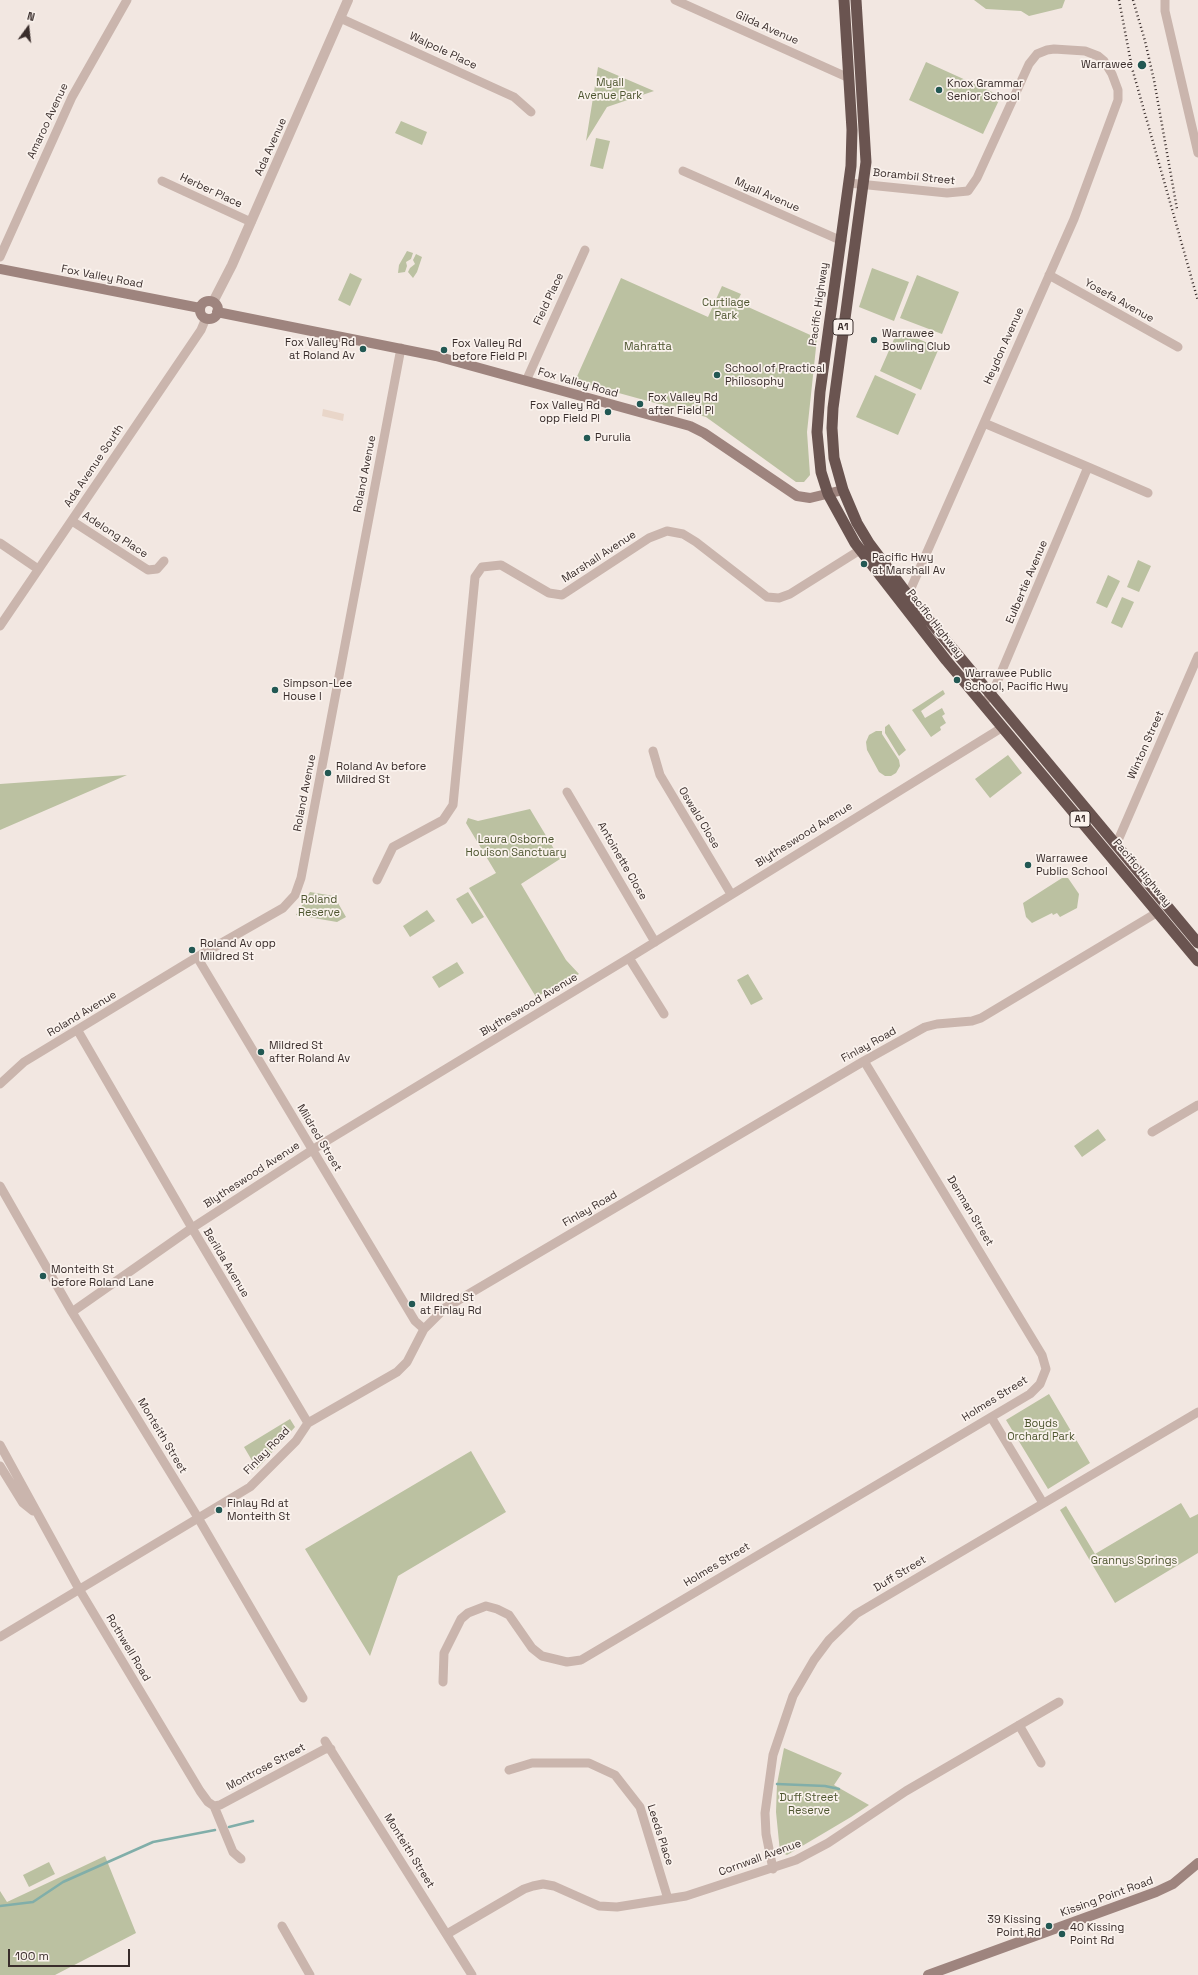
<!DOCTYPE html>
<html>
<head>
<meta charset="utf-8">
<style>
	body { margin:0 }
	#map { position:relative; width:1198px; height:1975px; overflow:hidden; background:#f2e7e1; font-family:"Space Grotesk",sans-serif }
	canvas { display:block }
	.north { position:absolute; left:8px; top:8px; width:40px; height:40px; -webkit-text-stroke:3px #faf2ed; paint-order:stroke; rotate:15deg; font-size:11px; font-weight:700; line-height:16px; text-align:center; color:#392d2b }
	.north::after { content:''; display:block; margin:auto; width:14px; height:18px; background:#392d2b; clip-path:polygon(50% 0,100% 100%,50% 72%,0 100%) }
	.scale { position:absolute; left:8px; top:1949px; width:122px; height:18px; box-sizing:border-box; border:2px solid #392d2b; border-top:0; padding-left:5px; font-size:12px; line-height:14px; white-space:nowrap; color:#392d2b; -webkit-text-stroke:3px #faf2ed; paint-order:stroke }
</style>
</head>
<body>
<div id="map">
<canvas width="1198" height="1975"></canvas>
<div class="north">N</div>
<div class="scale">100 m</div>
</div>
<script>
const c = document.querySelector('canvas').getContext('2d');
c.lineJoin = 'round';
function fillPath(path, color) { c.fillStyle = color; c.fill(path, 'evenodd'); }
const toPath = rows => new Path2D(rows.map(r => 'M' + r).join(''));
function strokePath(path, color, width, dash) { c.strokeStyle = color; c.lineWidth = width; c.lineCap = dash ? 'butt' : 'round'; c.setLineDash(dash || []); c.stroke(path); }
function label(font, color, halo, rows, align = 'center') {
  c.font = font + ' "Space Grotesk",sans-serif'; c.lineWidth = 3.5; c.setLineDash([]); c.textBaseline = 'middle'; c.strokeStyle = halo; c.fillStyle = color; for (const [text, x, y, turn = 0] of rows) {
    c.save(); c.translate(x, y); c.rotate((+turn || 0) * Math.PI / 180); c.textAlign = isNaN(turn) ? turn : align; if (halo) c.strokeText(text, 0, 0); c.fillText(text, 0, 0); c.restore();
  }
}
fillPath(toPath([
	[974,0,1065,0,1062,8,1029,16,1021,11,986,9],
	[926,62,1001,96,983,134,909,100],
	[598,67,654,91,607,107,586,141],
	[401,121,427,132,422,145,395,133],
	[596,138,610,141,603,169,590,166],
	[407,251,413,253,411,259,406,262,407,266,405,272,398,273,399,265],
	[416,254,422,257,417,272,413,278,408,272,410,268,415,264,413,260],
	[872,268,909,282,894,321,859,307],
	[350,273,362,279,350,306,338,300],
	[917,275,959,292,942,334,900,318],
	[621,278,708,317,722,286,741,294,737,302,817,338,807,432,810,475,804,482,796,482,706,417,575,381],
	[898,330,939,348,921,390,880,371],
	[875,375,916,394,898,435,856,417],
	[1138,560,1151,566,1139,592,1127,587],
	[1108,575,1120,581,1107,608,1096,603],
	[1122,597,1134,602,1122,628,1111,623],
	[943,690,945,694,921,711,925,718,942,708,945,714,942,716,946,723,940,727,941,730,931,737,912,710],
	[889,724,906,750,899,756,885,733,885,727],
	[876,731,882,731,882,734,899,760,900,766,896,773,891,776,885,776,879,772,867,750,866,742,869,735],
	[1008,755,1022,773,990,798,975,779],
	[127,775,0,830,0,784],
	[530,809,560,859,521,884,566,960,579,974,536,997,469,888,496,873,466,823,468,818,478,821],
	[1062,878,1068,878,1079,894,1077,908,1060,917,1057,913,1053,915,1052,913,1032,923,1026,917,1023,903],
	[310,892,334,896,346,917,337,922,296,915],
	[468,892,484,917,472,924,456,899],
	[427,910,435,921,410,937,403,926],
	[457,962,464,973,439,988,432,977],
	[748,974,763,999,751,1005,737,980],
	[1098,1129,1106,1140,1082,1157,1074,1146],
	[1049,1394,1090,1463,1048,1489,1006,1420],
	[290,1419,295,1427,257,1469,244,1447],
	[471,1451,506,1512,398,1576,370,1656,305,1549],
	[1181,1503,1190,1518,1198,1514,1198,1553,1115,1603,1060,1510,1066,1506,1095,1554],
	[784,1748,842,1773,834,1785,869,1805,851,1817,787,1855,780,1852,776,1812,777,1784],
	[105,1856,136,1933,55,1975,0,1975,0,1891,7,1902],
	[49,1862,55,1874,29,1887,23,1875]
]), '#bbc1a1');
fillPath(toPath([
	[323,409,344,414,343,421,322,416]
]), '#e9d6c9');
strokePath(toPath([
	[777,1784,825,1786,839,1789],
	[229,1827,253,1821],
	[0,1906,33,1902,63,1882,153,1842,215,1830]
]), '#81aea9', 2.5);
strokePath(toPath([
	[675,0,849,78],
	[1165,0,1165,11,1198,153],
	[340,18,514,97,531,112],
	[683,171,842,241],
	[162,181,251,222],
	[849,183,947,193,968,191,977,178,1029,64,1037,54,1047,50,1054,49,1085,51,1098,56,1104,61,1112,74,1118,90,1118,100,1074,219,908,595],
	[0,257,72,97,127,0],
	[1049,275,1178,347],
	[526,381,585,250],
	[984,423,1088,467,995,687,987,699],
	[1088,467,1148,493],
	[72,521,148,570,157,569,164,561],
	[0,543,38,569],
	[0,626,201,330,206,318],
	[653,751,660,775,731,894],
	[567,792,655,942],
	[1116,845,1198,656],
	[377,880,393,847,443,820,453,805,475,577,482,567,501,565,549,593,562,595,649,538,667,531,683,534,696,542,767,597,779,598,790,594,860,550],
	[197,957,415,1321,424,1329],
	[629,958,664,1014],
	[78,1031,192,1228,308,1423],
	[0,1084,24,1062,197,957,283,908,295,895,301,878,401,348],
	[1152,1132,1198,1105],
	[0,1186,72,1312,197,1516,303,1698],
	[72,1312,192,1228,320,1145,629,958,1003,727],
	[991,1417,1043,1503],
	[0,1445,79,1589,200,1791,208,1802,214,1806,233,1852,241,1859],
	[0,1466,23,1503,33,1511],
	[0,1637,250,1487,296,1441,308,1423,397,1372,407,1362,424,1329,445,1308,864,1061,925,1027,937,1024,972,1021,981,1018,1158,912],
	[443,1682,444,1653,461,1619,468,1613,486,1606,497,1609,509,1615,532,1648,542,1656,567,1662,581,1660,1030,1394,1040,1384,1046,1369,1042,1355,864,1061],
	[1019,1725,1041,1763],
	[325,1741,472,1975],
	[509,1770,532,1763,589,1763,615,1775,640,1807,668,1899],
	[214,1806,220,1805,325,1749,331,1749],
	[773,1869,766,1834,765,1813,773,1755,793,1696,814,1660,829,1640,856,1614,1198,1412],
	[282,1926,310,1975],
	[447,1934,524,1889,533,1886,543,1884,554,1886,599,1906,617,1907,686,1896,796,1860,828,1843,906,1791,1059,1702]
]), '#cab5ad', 9);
strokePath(toPath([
	[213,302,232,265,348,0]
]), '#cab5ad', 10);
strokePath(toPath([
	[0,269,200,308],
	'200 310a9 9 0 1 1 18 0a9 9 0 1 1-18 0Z',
	[217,312,436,356,690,426,704,433,797,496,810,498,843,490],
	[928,1975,1156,1892,1173,1884,1198,1863]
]), '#9e847e', 10);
strokePath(toPath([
	[844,0,852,130,851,166,820,392,817,432,821,472,828,494,855,543,946,660,1198,961],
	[856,0,866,162,833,408,832,428,834,458,843,490,857,523,869,543,908,595,1198,943]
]), '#6a5450', 11);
strokePath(toPath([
	[1119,0,1132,68,1198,301],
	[1133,0,1145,41,1154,80,1177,209]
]), '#392d2b', 2.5, [1, 3]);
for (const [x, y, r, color] of [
	[1142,65,5,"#225853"],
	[939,90,4,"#225853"],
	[874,340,4,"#225853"],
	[363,349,4,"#225853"],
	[444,350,4,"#225853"],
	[717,375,4,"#225853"],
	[640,404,4,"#225853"],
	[608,412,4,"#225853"],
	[587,438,4,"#225853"],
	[864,564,4,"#225853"],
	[957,680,4,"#225853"],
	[275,690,4,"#225853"],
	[328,773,4,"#225853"],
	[1028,865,4,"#225853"],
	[192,950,4,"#225853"],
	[261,1052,4,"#225853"],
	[43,1276,4,"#225853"],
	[412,1304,4,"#225853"],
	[219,1510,4,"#225853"],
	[1049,1926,4,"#225853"],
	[1062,1934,4,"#225853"]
]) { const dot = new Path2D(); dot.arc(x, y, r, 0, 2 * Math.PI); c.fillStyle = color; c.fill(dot); strokePath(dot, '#faf2ed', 1.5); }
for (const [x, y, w] of [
	[843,327,20],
	[1080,819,20]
]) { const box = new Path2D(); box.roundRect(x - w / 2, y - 8, w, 16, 3); c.fillStyle = '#faf2ed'; c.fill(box); strokePath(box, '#392d2b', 1); }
label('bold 10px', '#392d2b', null, [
	["A1",843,327],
	["A1",1080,819]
]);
label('11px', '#392d2b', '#faf2ed', [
	["Gilda Avenue",767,28,24],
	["Walpole Place",443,51,25],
	["Amaroo Avenue",48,121,-65],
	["Ada Avenue",271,147,-66],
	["Borambil Street",914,177,6],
	["Herber Place",211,191,25],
	["Myall Avenue",767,195,24],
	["Fox Valley Road",102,277,11],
	["Field Place",549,299,-65],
	["Yosefa Avenue",1119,301,29],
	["Pacific Highway",819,304,-82],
	["Heydon Avenue",1004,346,-66],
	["Fox Valley Road",578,383,16],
	["Ada Avenue South",94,466,-56],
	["Roland Avenue",365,474,-79],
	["Adelong Place",115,535,33],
	["Marshall Avenue",599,557,-33],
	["Eulbertie Avenue",1027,582,-67],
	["Pacific Highway",935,624,52],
	["Winton Street",1146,745,-66],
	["Roland Avenue",305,793,-79],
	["Oswald Close",699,818,59],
	["Blytheswood Avenue",804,835,-32],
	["Antoinette Close",622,861,60],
	["Pacific Highway",1142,873,50],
	["Blytheswood Avenue",529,1005,-31],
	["Roland Avenue",82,1014,-31],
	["Finlay Road",869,1045,-29],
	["Mildred Street",319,1138,59],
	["Blytheswood Avenue",252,1175,-33],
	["Finlay Road",590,1209,-30],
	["Denman Street",970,1211,59],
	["Berilda Avenue",226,1263,59],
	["Holmes Street",995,1399,-32],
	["Monteith Street",162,1436,59],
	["Finlay Road",267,1451,-46],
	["Holmes Street",717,1565,-31],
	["Duff Street",900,1574,-31],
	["Rothwell Road",128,1648,59],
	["Montrose Street",266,1767,-28],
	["Leeds Place",660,1835,72],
	["Monteith Street",409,1851,58],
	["Cornwall Avenue",760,1858,-20],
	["Kissing Point Road",1107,1897,-20]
]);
label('11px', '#392d2b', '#faf2ed', [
	["Warrawee",1133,65,"right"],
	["Knox Grammar",947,84],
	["Senior School",947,97],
	["Warrawee",882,334],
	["Bowling Club",882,347],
	["Fox Valley Rd",355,343,"right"],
	["at Roland Av",355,356,"right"],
	["Fox Valley Rd",452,344],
	["before Field Pl",452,357],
	["School of Practical",725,369],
	["Philosophy",725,382],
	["Fox Valley Rd",648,398],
	["after Field Pl",648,411],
	["Fox Valley Rd",600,406,"right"],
	["opp Field Pl",600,419,"right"],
	["Purulia",595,438],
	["Pacific Hwy",872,558],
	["at Marshall Av",872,571],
	["Warrawee Public",965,674],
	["School, Pacific Hwy",965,687],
	["Simpson-Lee",283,684],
	["House I",283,697],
	["Roland Av before",336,767],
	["Mildred St",336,780],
	["Warrawee",1036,859],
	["Public School",1036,872],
	["Roland Av opp",200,944],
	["Mildred St",200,957],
	["Mildred St",269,1046],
	["after Roland Av",269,1059],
	["Monteith St",51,1270],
	["before Roland Lane",51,1283],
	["Mildred St",420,1298],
	["at Finlay Rd",420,1311],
	["Finlay Rd at",227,1504],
	["Monteith St",227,1517],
	["39 Kissing",1041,1920,"right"],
	["Point Rd",1041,1933,"right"],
	["40 Kissing",1070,1928],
	["Point Rd",1070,1941]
], 'left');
label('11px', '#4e5630', '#faf2ed', [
	["Myall",610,83],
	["Avenue Park",610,96],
	["Curtilage",726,303],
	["Park",726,316],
	["Mahratta",648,347],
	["Laura Osborne",516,840],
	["Houison Sanctuary",516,853],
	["Roland",319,900],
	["Reserve",319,913],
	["Boyds",1041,1424],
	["Orchard Park",1041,1437],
	["Grannys Springs",1134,1561],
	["Duff Street",809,1798],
	["Reserve",809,1811]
]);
</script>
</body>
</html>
